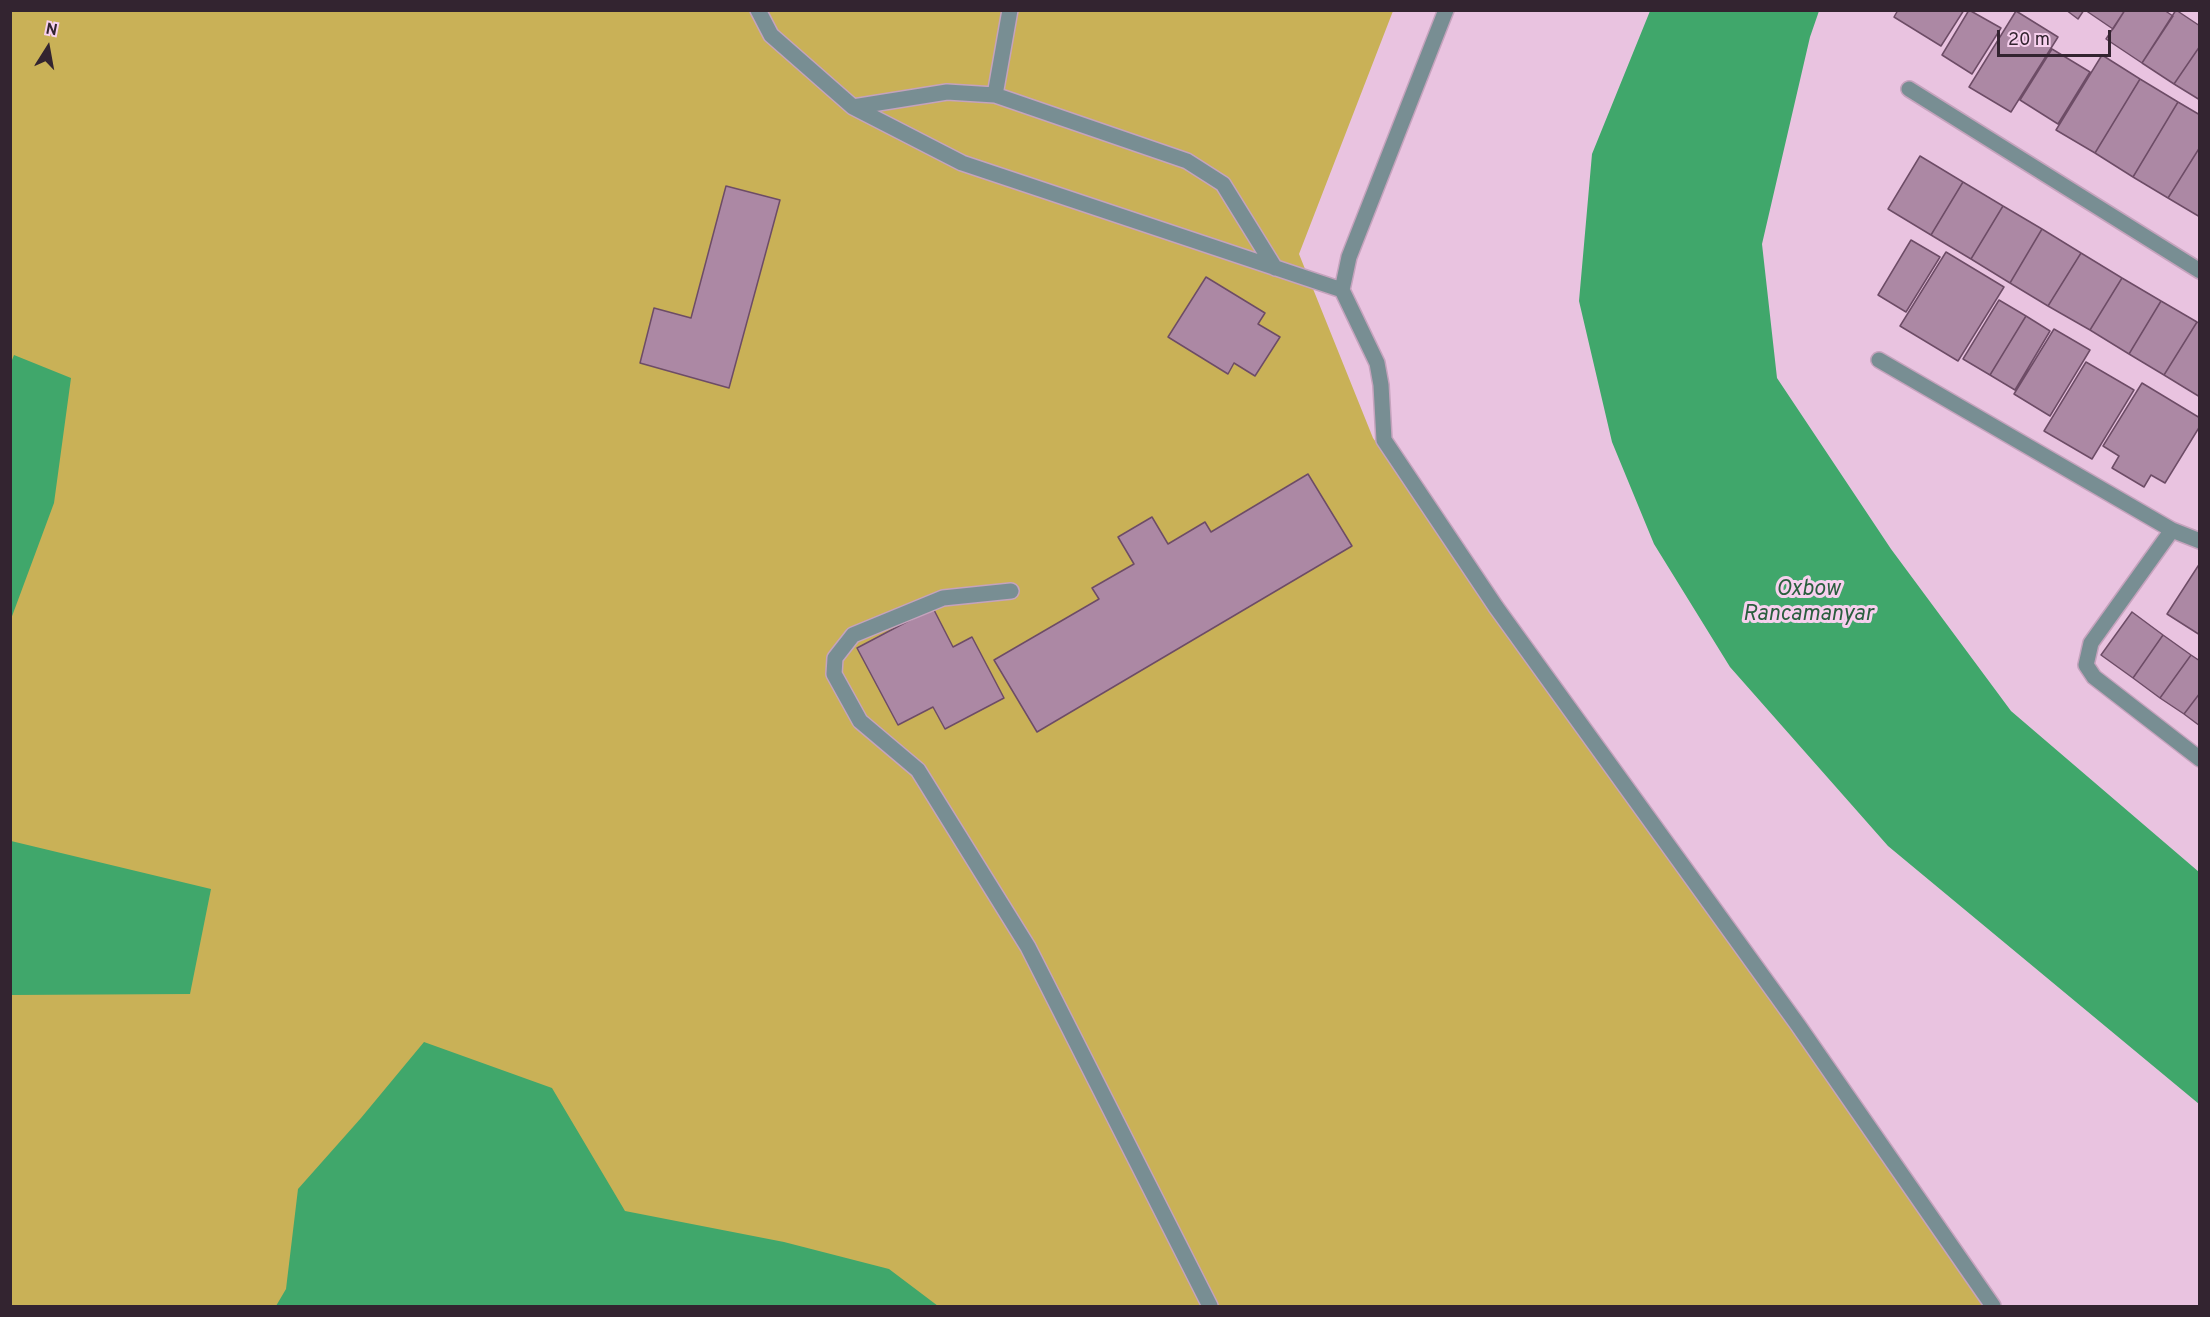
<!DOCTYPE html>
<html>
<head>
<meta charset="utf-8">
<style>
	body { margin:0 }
	#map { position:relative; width:2210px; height:1317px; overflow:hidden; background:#e9c3e0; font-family:Overpass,sans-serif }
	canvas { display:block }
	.frame { position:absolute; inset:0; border:12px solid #332430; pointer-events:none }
	.north { position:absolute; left:18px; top:18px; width:60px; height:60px; -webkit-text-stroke:4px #f7d0ee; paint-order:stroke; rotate:11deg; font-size:16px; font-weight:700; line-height:24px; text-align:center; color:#332430 }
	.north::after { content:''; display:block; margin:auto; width:21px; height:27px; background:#332430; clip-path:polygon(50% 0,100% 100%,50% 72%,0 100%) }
	.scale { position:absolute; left:1997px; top:30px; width:114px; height:27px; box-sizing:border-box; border:3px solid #332430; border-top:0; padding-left:8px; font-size:18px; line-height:21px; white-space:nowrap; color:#332430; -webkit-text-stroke:4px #f7d0ee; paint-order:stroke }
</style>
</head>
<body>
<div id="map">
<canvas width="2210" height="1317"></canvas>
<div class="frame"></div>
<div class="north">N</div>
<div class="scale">20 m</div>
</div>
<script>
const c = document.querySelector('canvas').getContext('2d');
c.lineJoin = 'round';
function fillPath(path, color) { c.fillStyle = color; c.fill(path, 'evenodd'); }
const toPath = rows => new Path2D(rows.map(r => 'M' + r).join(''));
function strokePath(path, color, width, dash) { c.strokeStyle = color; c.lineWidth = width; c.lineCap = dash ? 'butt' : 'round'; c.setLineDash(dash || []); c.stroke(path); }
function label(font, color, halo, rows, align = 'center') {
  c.font = font + ' Overpass,sans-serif'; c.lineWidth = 6; c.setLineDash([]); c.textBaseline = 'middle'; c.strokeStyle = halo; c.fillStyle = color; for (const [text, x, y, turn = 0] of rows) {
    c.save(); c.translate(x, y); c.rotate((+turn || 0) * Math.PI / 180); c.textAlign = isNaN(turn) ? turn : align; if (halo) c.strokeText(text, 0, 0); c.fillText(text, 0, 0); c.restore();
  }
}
fillPath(toPath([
	[10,11,1393,11,1299,254,1373,438,1989,1306,11,1306]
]), '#c9b157');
fillPath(toPath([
	[1650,11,1819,11,1810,37,1762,244,1777,378,1891,549,2011,711,2199,872,2199,1104,1888,846,1730,667,1654,544,1612,442,1579,301,1592,154],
	[14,355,71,378,54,503,11,619,10,365],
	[11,841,211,889,190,994,11,995],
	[424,1042,552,1088,625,1211,784,1242,889,1269,938,1306,276,1306,286,1289,298,1189,361,1118]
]), '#40a76b');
const building = toPath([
	[1898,10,1964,10,1941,46,1894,17,1898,10],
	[1969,10,2001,28,1972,74,1942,55,1969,10],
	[2066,10,2084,10,2078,19,2066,10],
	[2085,10,2125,10,2113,29,2085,10],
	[2125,10,2164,10,2173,16,2142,63,2106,39,2125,10],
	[2176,10,2200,26,2200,46,2174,84,2142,63,2176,10],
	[2016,11,2058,37,2011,112,1969,87,2016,11],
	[2200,46,2200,100,2174,84,2200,46],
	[2052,49,2090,72,2058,124,2020,100,2052,49],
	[2102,55,2140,79,2095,153,2056,130,2102,55],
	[2140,79,2178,102,2133,177,2095,153,2140,79],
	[2178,102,2200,115,2200,147,2168,198,2133,177,2178,102],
	[2200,147,2200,217,2168,198,2200,147],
	[1920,156,1963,182,1931,235,1888,209,1920,156],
	[1963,182,2003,206,1971,259,1931,235,1963,182],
	[726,186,780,200,729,388,640,363,654,308,691,318,726,186],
	[2003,206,2042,229,2010,283,1971,259,2003,206],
	[2042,229,2081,253,2048,306,2010,283,2042,229],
	[1911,240,1940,257,1906,312,1878,295,1911,240],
	[1946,252,2004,287,1958,361,1900,326,1946,252],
	[2081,253,2122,278,2090,330,2048,306,2081,253],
	[1206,277,1265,313,1258,324,1280,337,1255,376,1234,363,1228,374,1168,337,1206,277],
	[2122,278,2161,301,2129,354,2090,330,2122,278],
	[1999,300,2026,316,1990,375,1963,359,1999,300],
	[2161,301,2197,322,2164,375,2129,354,2161,301],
	[2026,316,2050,331,2015,390,1990,375,2026,316],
	[2197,322,2200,324,2200,397,2164,375,2197,322],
	[2054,329,2090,350,2050,416,2014,394,2054,329],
	[2086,362,2134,390,2092,459,2044,431,2086,362],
	[2142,383,2200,418,2200,426,2165,483,2151,475,2144,487,2112,468,2119,456,2103,446,2142,383],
	[1308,474,1352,546,1037,732,994,660,1099,599,1092,588,1134,564,1118,537,1152,517,1168,544,1205,522,1211,532,1308,474],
	[2200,563,2200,635,2167,614,2200,563],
	[933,608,953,647,972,637,1004,698,945,729,933,707,898,725,857,648,933,608],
	[2132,612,2163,635,2133,678,2101,655,2132,612],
	[2163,635,2191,655,2160,698,2133,678,2163,635],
	[2191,655,2200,661,2200,693,2184,714,2160,698,2191,655],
	[2200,693,2200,726,2184,714,2200,693]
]);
fillPath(building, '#ac88a4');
strokePath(building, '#6d4c66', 1.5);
const minor = toPath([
	[758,10,771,35,853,107,962,163,1342,290],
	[1446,10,1349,257,1342,290,1377,363,1381,385,1384,440,1496,607,1798,1025,1993,1306],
	[1909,89,2200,271],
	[995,95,1010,10],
	[853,107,947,92,995,95,1187,161,1223,184,1275,268],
	[1879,360,2172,530,2200,541],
	[2172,530,2091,643,2086,665,2094,677,2200,759],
	[1011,591,943,598,853,635,835,658,834,674,860,721,918,770,1028,947,1210,1306]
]);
strokePath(minor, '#c5a3bd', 18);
strokePath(minor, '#788e93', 15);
label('italic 22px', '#2a5e3e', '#f7d0ee', [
	["Oxbow",1808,591],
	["Rancamanyar",1808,616]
]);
</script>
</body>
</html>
